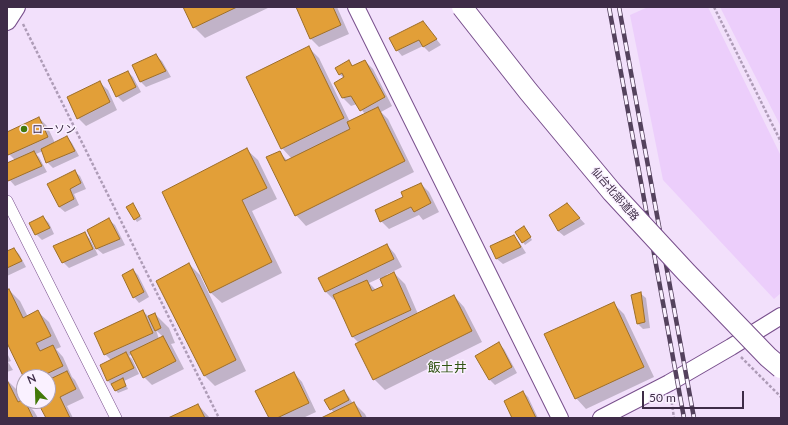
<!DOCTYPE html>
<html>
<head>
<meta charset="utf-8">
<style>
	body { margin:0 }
	#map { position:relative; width:788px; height:425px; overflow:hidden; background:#f2e0fb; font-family:Lato,sans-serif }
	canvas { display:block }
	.frame { position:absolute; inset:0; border:8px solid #3e2c47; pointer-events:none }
	.north { position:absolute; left:16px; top:369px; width:40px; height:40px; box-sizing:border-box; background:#faf1ff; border:1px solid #afa2b5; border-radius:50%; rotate:337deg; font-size:11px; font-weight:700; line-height:16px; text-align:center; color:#3e2c47 }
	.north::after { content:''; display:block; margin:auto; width:14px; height:18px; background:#43790a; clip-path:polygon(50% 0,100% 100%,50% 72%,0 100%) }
	.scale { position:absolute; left:642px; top:391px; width:102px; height:18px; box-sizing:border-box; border:2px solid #3e2c47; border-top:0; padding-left:5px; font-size:12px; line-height:14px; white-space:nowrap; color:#3e2c47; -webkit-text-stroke:3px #faf1ff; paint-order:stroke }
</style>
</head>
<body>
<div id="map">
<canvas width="788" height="425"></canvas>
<div class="frame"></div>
<div class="north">N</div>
<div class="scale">50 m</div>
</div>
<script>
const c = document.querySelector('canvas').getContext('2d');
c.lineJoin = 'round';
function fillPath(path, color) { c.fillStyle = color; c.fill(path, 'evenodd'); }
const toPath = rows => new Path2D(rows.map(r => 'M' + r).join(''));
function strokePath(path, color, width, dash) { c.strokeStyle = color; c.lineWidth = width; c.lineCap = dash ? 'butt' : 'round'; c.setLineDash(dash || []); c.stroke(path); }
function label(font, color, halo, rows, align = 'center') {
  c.font = font + ' Lato,"Noto Sans JP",sans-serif'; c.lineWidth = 3; c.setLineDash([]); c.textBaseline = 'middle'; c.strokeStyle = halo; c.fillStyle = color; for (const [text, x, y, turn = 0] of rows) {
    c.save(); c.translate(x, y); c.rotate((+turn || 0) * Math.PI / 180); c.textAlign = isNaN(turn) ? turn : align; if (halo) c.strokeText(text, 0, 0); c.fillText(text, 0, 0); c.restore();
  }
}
fillPath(toPath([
	[648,7,708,7,781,156,781,293,774,299,663,180,630,15],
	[720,7,781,7,781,127]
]), '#eccefb');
fillPath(toPath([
	[184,7,270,7,205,38,194,27],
	[297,7,337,7,349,34,319,47,311,39],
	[423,22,441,45,429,52,423,46,402,56,397,50],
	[309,48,319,58,350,122,365,114,357,104,351,106,343,98,344,78,339,74,348,62,353,67,365,61,373,69,392,106,381,112,388,119,414,172,306,226,296,215,279,152,288,161,292,159,282,148],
	[156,56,162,61,171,77,146,87,140,81],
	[128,72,133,77,141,92,123,102,117,96],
	[99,82,108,90,117,110,86,126,78,118],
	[39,118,47,126,55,143,67,137,72,143,79,156,53,168,47,162,43,151,36,154,39,157,47,172,15,186,7,177,7,164,15,160,9,154,7,149,7,133],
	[247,150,258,160,277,199,252,211,282,273,222,303,211,293,163,192],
	[74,171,80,176,86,189,74,194,79,205,65,212,59,207],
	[421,184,429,192,439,212,423,220,419,215,389,229,381,221],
	[567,204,585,224,564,236,558,231],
	[133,205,142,219,137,222,135,219],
	[43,217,49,223,54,234,42,240,36,234],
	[109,220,115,225,125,245,103,254,97,249,88,231],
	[526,230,532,240,525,245,523,242],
	[85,234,90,239,98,255,69,268,63,262],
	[514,237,519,242,526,253,503,264,497,259,492,247],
	[387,245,395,254,402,267,386,275,387,276,394,273,405,284,418,314,454,296,464,307,482,342,385,390,374,379,359,343,352,336,336,299,334,300,326,292,319,278],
	[380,278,384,286,376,290,369,283],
	[14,249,19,254,26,267,7,276,7,252],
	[189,264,200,275,246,371,215,386,204,375],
	[133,270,138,275,149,297,139,303,134,297],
	[9,290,20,301,28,317,38,312,49,322,61,347,56,349,63,357,72,377,75,380,84,398,67,406,73,418,47,418,39,401,48,401,48,377,25,377,7,340,7,291],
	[640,293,646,298,650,328,643,329,638,324,633,296],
	[613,303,624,314,654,377,586,409,576,398],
	[143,311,149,317,155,314,169,328,175,343,171,344,184,369,152,385,144,377,132,354,129,356,132,359,139,374,124,381,128,389,118,393,108,381,101,366,112,361,105,354],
	[156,330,163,337,159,339],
	[498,343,504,349,517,373,495,385,490,380,476,356],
	[7,353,11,361,8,362,13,370,7,372],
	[294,373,302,382,316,412,303,418,270,418],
	[7,380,16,389,22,401,24,401,34,411,38,418,7,418],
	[343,391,349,397,353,404,354,403,365,414,367,418,324,418,334,413,331,409],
	[523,392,528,397,538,418,513,418],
	[198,405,210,418,171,418]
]), '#0003');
const building = toPath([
	[183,7,237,7,193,28,183,7],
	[296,7,333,7,341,25,310,39,296,7],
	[423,21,437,39,423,47,419,40,396,51,389,38,423,21],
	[309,46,344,118,281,149,246,77,309,46],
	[156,54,166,71,140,82,132,65,156,54],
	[349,60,352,66,365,60,385,97,360,111,351,96,342,98,334,83,344,77,342,73,339,75,335,68,349,60],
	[128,71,136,87,116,97,108,80,128,71],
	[100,81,110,102,77,119,67,97,100,81],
	[378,107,405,161,295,216,266,157,280,151,285,161,350,129,347,122,378,107],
	[39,117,48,137,8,155,7,152,7,132,39,117],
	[67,136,75,151,46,163,41,149,67,136],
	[247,148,267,188,242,200,272,262,210,293,162,192,247,148],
	[34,151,42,166,8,181,7,179,7,163,34,151],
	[75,170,81,183,70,189,74,199,59,207,47,184,75,170],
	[421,183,431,203,414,212,411,207,380,222,375,210,403,197,401,192,421,183],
	[133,203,140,216,134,220,126,207,133,203],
	[567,203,580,218,558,231,549,215,567,203],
	[43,216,50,228,35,235,29,223,43,216],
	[109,218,120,239,96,249,87,230,109,218],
	[524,226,531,237,522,243,515,232,524,226],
	[85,232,93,249,62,263,53,246,85,232],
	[514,235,521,247,496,259,490,246,514,235],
	[387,244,394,259,325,292,318,278,387,244],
	[14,248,22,261,7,268,7,251,14,248],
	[189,263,236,360,204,376,156,281,189,263],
	[133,269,144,292,133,298,122,275,133,269],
	[394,272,411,310,352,337,333,295,367,280,372,291,383,286,380,279,394,272],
	[9,289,23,318,38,310,51,336,36,343,40,351,53,345,63,366,40,377,24,378,7,343,7,290,9,289],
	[641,292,645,322,637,324,631,295,641,292],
	[454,295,472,331,373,380,355,344,454,295],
	[614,302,644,367,575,399,544,334,614,302],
	[143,310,153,333,104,355,94,333,143,310],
	[155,313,161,328,155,331,148,316,155,313],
	[163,336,176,361,143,378,130,352,163,336],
	[499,342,512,367,489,380,475,356,499,342],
	[126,352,134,368,107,381,100,365,126,352],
	[67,371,76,389,60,397,70,418,46,418,37,401,48,401,48,380,67,371],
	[294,372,309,403,277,418,269,418,255,391,294,372],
	[123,378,126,386,115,391,111,384,123,378],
	[7,380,18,402,24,399,33,418,7,418,7,380],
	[344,390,349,400,330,410,324,400,344,390],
	[523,391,536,418,512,418,504,401,523,391],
	[354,402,362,418,321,418,354,402],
	[198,404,205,418,168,418,198,404]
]);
fillPath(building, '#e29f38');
strokePath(building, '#9d6e28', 1);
const street = toPath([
	[7,201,116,418]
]);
const secondary = toPath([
	[356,7,560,418],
	[601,418,669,383,731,347,781,316]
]);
const primary = toPath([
	[7,21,16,7]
]);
strokePath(street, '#784f8c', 12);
strokePath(secondary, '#784f8c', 18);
strokePath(primary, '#784f8c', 20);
strokePath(toPath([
	[714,7,781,142],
	[23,24,219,418],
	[741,357,781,397],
	[671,397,674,418]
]), '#ae9cb7', 2.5, [3, 2]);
strokePath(street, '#fff', 11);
strokePath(secondary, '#fff', 16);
strokePath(primary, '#fff', 18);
const rail = toPath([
	[609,7,684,418],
	[619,7,694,418]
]);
strokePath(rail, '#54425d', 4.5);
strokePath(rail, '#faf1ff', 3, [9]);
const highwayBridge = toPath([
	[462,7,528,91,612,192,686,272,768,357,781,368]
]);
strokePath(highwayBridge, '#784f8c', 22, []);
strokePath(highwayBridge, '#fff', 20);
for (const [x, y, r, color] of [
	[24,129,4,"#43790a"]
]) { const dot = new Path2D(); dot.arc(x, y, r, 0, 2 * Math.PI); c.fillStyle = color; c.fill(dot); strokePath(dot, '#faf1ff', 1.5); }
label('11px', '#3e2c47', '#faf1ff', [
	["ローソン",32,129]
], 'left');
label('11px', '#3e2c47', '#faf1ff', [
	["仙台北部道路",615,194,49]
]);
label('13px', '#315414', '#faf1ff', [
	["飯土井",447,368]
]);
</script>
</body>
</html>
